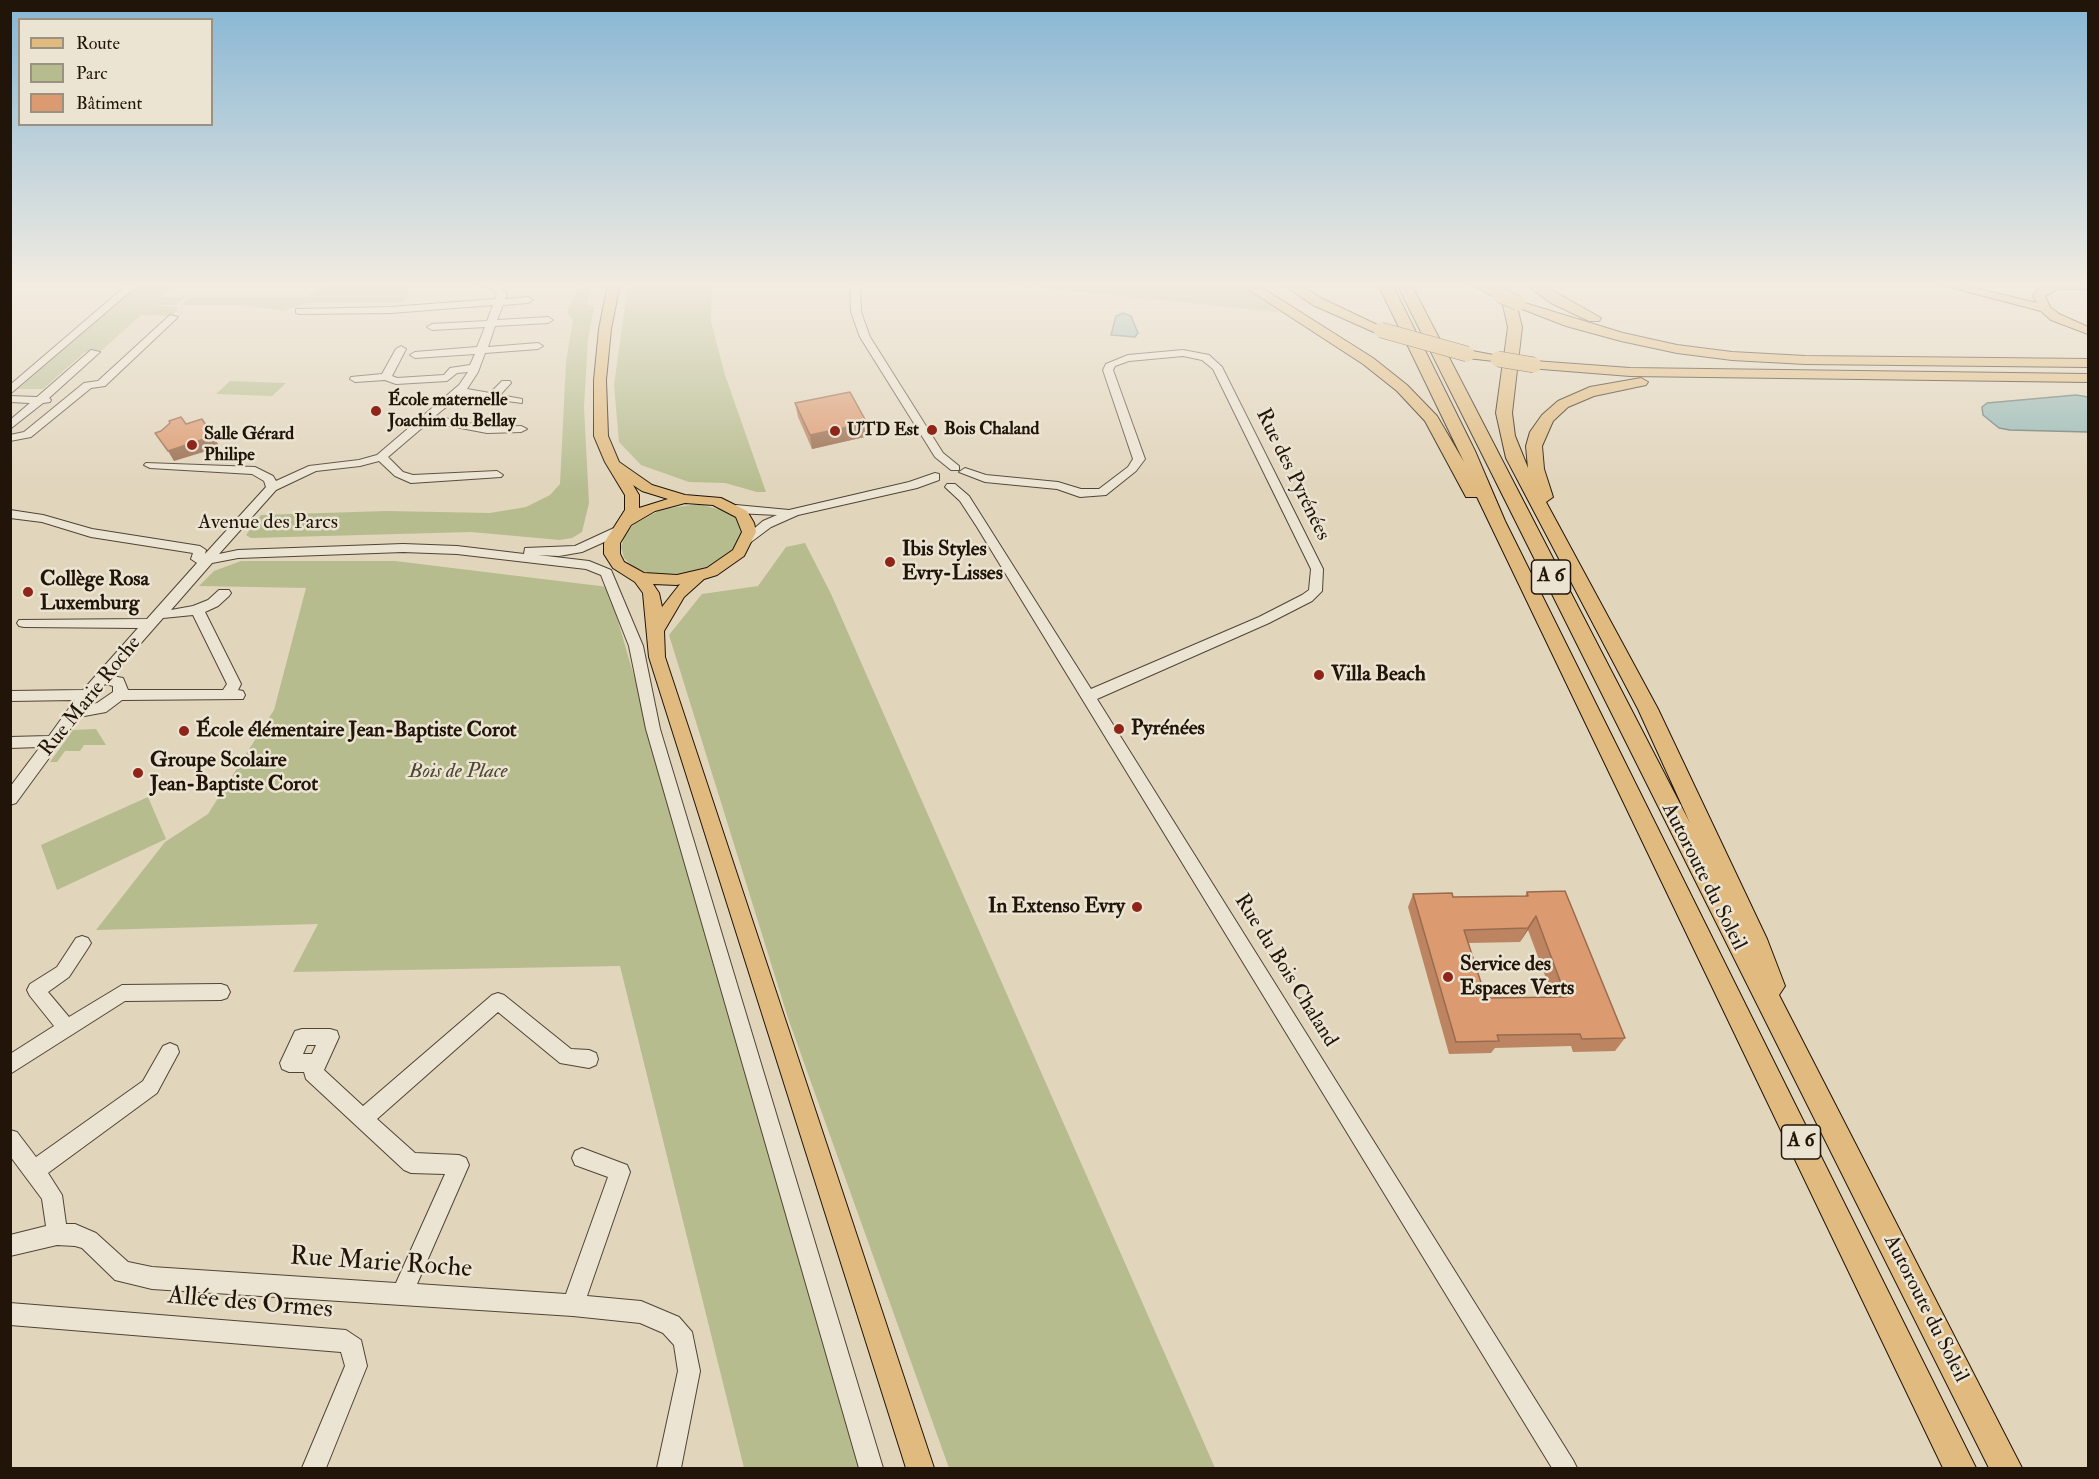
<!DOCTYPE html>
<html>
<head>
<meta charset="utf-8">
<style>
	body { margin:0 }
	#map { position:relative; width:2099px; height:1479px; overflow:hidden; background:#e1d5bc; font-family:"IM FELL Double Pica",serif }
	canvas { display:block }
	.frame { position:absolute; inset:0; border:12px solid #211408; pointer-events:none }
	.legend { position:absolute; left:18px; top:18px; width:195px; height:108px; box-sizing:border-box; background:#ece4d3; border:2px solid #9b9182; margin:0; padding:8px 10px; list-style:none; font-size:18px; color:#211408 }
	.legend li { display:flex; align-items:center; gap:12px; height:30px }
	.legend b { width:30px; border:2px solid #9b9182 }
</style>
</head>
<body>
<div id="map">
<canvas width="2099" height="1479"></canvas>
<div class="frame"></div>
<ul class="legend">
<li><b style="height:8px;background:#e0ba7e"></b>Route</li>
<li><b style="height:16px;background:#b6bc8e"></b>Parc</li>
<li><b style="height:16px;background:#dc9a71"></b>Bâtiment</li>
</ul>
</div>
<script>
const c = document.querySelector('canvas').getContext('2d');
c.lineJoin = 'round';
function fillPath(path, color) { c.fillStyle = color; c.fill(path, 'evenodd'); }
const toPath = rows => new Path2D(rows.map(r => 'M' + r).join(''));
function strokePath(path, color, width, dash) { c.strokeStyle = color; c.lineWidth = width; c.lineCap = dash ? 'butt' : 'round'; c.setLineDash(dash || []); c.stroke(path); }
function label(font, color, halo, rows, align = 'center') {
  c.font = font + ' "IM FELL Double Pica",serif'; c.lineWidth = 5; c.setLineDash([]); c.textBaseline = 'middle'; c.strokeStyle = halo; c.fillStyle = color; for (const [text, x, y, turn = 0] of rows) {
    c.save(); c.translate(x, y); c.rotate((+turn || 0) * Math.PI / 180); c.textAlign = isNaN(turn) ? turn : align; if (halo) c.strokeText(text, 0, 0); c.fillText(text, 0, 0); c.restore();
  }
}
fillPath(toPath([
	[139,284,176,284,162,297,185,297,176,305,151,305,176,307,178,311,169,316,141,315,100,352,85,352,43,389,18,389],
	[329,284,406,284,409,297,405,301,397,303,308,303,283,311,243,305,181,305,190,297,305,297],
	[628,284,712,284,711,322,725,375,766,492,757,492,725,483,689,482,641,465,619,442,614,385],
	[1000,284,1240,284,1279,312],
	[578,287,590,290,587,305,594,307,588,340,584,407,589,503,582,532,572,538,560,540,471,532,251,538,246,535,261,515,386,511,490,513,526,507,550,495,560,484,566,361,573,320,567,313],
	[230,381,286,383,272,396,216,394],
	[699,504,729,512,739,521,742,532,738,545,728,557,711,567,691,573,669,576,649,573,633,567,624,558,621,547,624,536,633,525,662,509],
	[805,543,831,594,1215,1468,949,1468,788,1018,669,635,702,594,758,586,786,547],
	[241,561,395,561,608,587,865,1468,744,1468,620,966,293,972,318,924,96,930,165,842,208,814,274,710,306,588,199,586,214,571],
	[96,729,106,745,84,745,80,751,65,751,57,762,50,762,73,730],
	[148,797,166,839,57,890,41,845]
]), '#b6bc8e');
const water = toPath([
	[1123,313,1131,316,1138,333,1135,337,1111,335,1116,316,1123,313],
	[2076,395,2088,397,2088,432,2010,430,1999,428,1983,415,1982,407,1987,403,2076,395]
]);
fillPath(water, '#95b8b5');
strokePath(water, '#677670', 1.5);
const minor = toPath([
	[128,284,139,284,10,394,10,385,128,284],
	[473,284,499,285,507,294,505,299,528,297,533,300,528,303,503,305,497,320,548,317,553,320,548,323,495,326,488,347,538,343,543,346,538,349,485,353,478,372,467,389,490,393,502,381,510,381,511,383,500,395,522,399,522,403,461,395,435,416,487,427,521,426,527,429,521,432,487,433,429,422,388,457,403,472,413,475,497,471,503,475,501,477,411,483,395,476,379,461,360,466,316,471,276,490,219,554,238,550,403,544,457,546,524,554,525,548,575,546,614,528,622,528,622,534,582,552,559,556,538,555,589,561,611,570,643,646,660,729,883,1468,859,1468,646,729,629,646,601,575,586,569,457,554,403,552,238,558,212,563,171,610,193,606,208,600,219,590,229,590,231,593,229,596,218,606,205,612,241,684,238,690,243,691,245,695,243,699,122,700,106,712,79,717,16,803,10,805,10,787,40,747,10,748,10,737,49,736,75,700,10,701,10,691,83,690,138,628,24,627,19,626,17,623,19,620,147,619,197,563,191,559,193,553,91,537,42,522,10,518,10,510,43,515,92,529,200,546,206,550,205,554,266,487,264,481,252,474,150,468,144,465,146,463,255,467,273,476,276,481,309,466,359,460,377,455,459,385,468,372,457,373,447,381,396,384,385,380,355,382,350,379,351,377,382,374,396,349,401,346,406,349,392,376,397,378,444,375,450,368,470,365,475,354,415,358,410,355,415,352,477,347,485,327,432,330,427,327,432,324,487,321,493,305,391,313,299,314,296,313,296,309,391,307,495,299,497,294,493,289,473,284],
	[193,615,227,684,223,690,128,690,123,678,112,676,163,618,193,615],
	[105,684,113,686,113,692,97,703,87,705,105,684],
	[850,284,860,284,861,312,870,337,943,453,959,466,959,470,951,470,935,457,860,337,851,312,850,284],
	[170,315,178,317,105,386,91,388,31,437,10,441,10,435,24,432,84,383,98,381,170,315],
	[91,350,100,352,49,398,51,400,50,402,43,403,10,429,10,420,30,403,10,402,10,396,37,397,91,350],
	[1183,350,1209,355,1222,367,1323,569,1322,591,1312,601,1269,623,1097,699,1573,1460,1577,1468,1552,1468,977,527,960,501,945,487,947,484,955,484,969,496,1091,689,1259,617,1302,595,1309,590,1311,569,1213,369,1202,360,1183,356,1129,361,1115,366,1113,370,1145,459,1136,471,1106,495,1080,497,1057,489,985,482,959,472,965,468,986,475,1058,482,1081,489,1099,489,1128,467,1133,459,1103,370,1106,364,1128,355,1183,350],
	[935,473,939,474,939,480,917,488,798,515,771,527,747,545,741,541,743,538,763,521,777,515,736,513,730,509,736,505,789,510,909,482,935,473],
	[82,936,88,938,91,943,88,948,69,977,48,992,69,1017,122,985,221,984,227,986,230,992,227,998,221,1000,125,1001,10,1074,10,1054,54,1026,30,996,27,990,30,984,57,967,76,938,82,936],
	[498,993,504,995,571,1049,589,1050,596,1053,598,1059,596,1065,589,1068,560,1063,498,1012,377,1119,415,1153,459,1155,466,1158,469,1165,417,1284,566,1294,608,1177,575,1165,572,1158,575,1151,582,1148,627,1165,630,1172,587,1296,641,1301,679,1317,692,1332,700,1371,681,1468,657,1468,678,1371,674,1345,663,1333,640,1323,573,1316,152,1289,115,1280,82,1248,75,1246,57,1245,10,1256,10,1235,46,1226,42,1199,10,1156,10,1130,17,1132,36,1157,143,1081,163,1046,170,1043,177,1046,179,1052,157,1093,48,1173,62,1195,66,1224,75,1224,96,1233,128,1262,152,1267,396,1283,445,1174,411,1173,404,1170,306,1079,304,1072,289,1072,282,1069,280,1063,295,1031,302,1029,330,1029,337,1031,339,1037,324,1070,363,1106,492,995,498,993],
	[307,1045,316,1045,312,1054,303,1054,307,1045],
	[10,1303,346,1330,361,1340,367,1366,326,1468,302,1468,345,1366,341,1352,10,1325,10,1303]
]);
const major = toPath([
	[608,284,620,284,611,329,606,380,608,436,619,462,652,485,685,495,721,498,747,511,754,523,756,532,744,556,717,575,704,579,684,597,664,631,665,657,934,1468,906,1468,649,657,643,593,635,582,613,568,604,554,604,543,625,510,625,495,605,462,594,436,594,380,599,329,608,284],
	[633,485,642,491,668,499,639,508,639,495,633,485],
	[685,503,713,505,736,517,742,532,733,550,707,568,677,575,644,573,624,562,620,554,620,543,631,525,655,511,685,503],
	[653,584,677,585,680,584,662,607,659,593,653,584],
	[1938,284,1958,284,2037,303,2033,296,2038,289,2052,284,2088,284,2088,289,2058,289,2045,296,2050,307,2059,314,2088,327,2088,334,2051,320,2041,311,1938,284]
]);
const highway = toPath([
	[1240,284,1256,284,1373,358,1407,385,1437,416,1464,462,1378,284,1392,284,1475,451,1505,521,1976,1468,1943,1468,1477,497,1466,497,1425,421,1397,391,1363,364,1240,284],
	[1282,284,1298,284,1323,299,1388,330,1386,333,1376,333,1313,305,1282,284],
	[1397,284,1411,284,1690,823,1638,709,1506,458,1496,413,1503,362,1467,358,1460,354,1467,350,1504,357,1508,327,1502,301,1471,284,1488,284,1494,287,1492,284,1506,284,1515,300,1623,333,1677,345,1732,352,1805,356,2088,359,2088,367,1805,364,1732,360,1677,353,1621,341,1566,326,1517,307,1522,327,1512,413,1515,436,1528,468,1526,446,1530,432,1542,415,1558,401,1590,387,1641,378,1648,382,1646,385,1594,396,1568,407,1553,421,1542,446,1544,469,1553,497,1546,502,1658,709,1767,939,1785,986,1779,995,2022,1468,1989,1468,1397,284],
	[1525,284,1541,284,1601,318,1599,321,1589,321,1551,303,1525,284],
	[1534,361,1630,368,2088,374,2088,382,1630,376,1529,368,1527,365,1529,362,1534,361]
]);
strokePath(minor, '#514435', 2);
strokePath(major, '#211408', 2);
strokePath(highway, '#211408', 2);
fillPath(minor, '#ece4d3');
fillPath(major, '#e0ba7e');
fillPath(highway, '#e0ba7e');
const highwayBridge = toPath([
	[1500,295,1518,303],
	[1381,330,1467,354],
	[1498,359,1534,365]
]);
strokePath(highwayBridge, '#211408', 16, []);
strokePath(highwayBridge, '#e0ba7e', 15);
fillPath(toPath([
	[795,403,867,423,869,436,812,449,798,417],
	[1527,892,1625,1038,1615,1051,1573,1052,1571,1046,1495,1048,1491,1053,1449,1054,1408,907,1413,894,1453,897,1525,896],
	[1528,930,1553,997,1486,998,1468,943,1520,942]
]), '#bd8461');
fillPath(toPath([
	[867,423,869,436,812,449,810,435],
	[213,436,220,447,174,461,168,451],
	[1536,916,1528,930,1520,942,1528,928]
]), '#9a6c4f');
const building = toPath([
	[850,392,867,423,810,435,795,403,850,392],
	[181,417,186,424,202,419,213,436,168,451,155,433,161,431,170,423,169,421,181,417],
	[1565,891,1625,1038,1582,1039,1580,1034,1497,1035,1499,1041,1456,1042,1413,894,1452,893,1453,897,1528,896,1527,892,1565,891],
	[1536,916,1566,997,1486,998,1464,930,1528,928,1536,916]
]);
fillPath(building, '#dc9a71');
strokePath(building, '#9a6c4f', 1.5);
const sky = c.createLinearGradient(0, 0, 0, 491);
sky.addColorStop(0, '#87b6d4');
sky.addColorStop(0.58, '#f2ece1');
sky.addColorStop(1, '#f2ece100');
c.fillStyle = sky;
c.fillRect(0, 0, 2099, 491);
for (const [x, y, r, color] of [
	[376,411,6,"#8f2418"],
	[932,430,6,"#8f2418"],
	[835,431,6,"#8f2418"],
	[192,445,6,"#8f2418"],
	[890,562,6,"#8f2418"],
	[28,592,6,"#8f2418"],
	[1319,675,6,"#8f2418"],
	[1119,729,6,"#8f2418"],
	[184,731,6,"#8f2418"],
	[138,773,6,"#8f2418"],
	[1137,907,6,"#8f2418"],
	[1448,977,6,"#8f2418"]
]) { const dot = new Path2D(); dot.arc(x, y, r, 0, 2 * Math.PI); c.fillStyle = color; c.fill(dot); strokePath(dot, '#ece4d3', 2); }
label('bold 18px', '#211408', '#ece4d3', [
	["École maternelle",388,401],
	["Joachim du Bellay",388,422],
	["Bois Chaland",944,430],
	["UTD Est",847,431],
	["Salle Gérard",204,435],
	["Philipe",204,456]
], 'left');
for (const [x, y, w] of [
	[1551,577,39],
	[1801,1142,39]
]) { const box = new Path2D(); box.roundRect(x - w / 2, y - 17, w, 34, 4.5); c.fillStyle = '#ece4d3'; c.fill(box); strokePath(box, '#211408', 1.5); }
label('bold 20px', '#211408', null, [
	["A 6",1551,577],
	["A 6",1801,1142]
]);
label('21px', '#211408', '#ece4d3', [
	["Rue des Pyrénées",1292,475,64],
	["Avenue des Parcs",268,523],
	["Rue Marie Roche",91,697,-51],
	["Autoroute du Soleil",1703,877,63],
	["Rue du Bois Chaland",1285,971,58],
	["Autoroute du Soleil",1925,1309,63]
]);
label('bold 21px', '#211408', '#ece4d3', [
	["Ibis Styles",902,550],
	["Evry-Lisses",902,574],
	["Collège Rosa",40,580],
	["Luxemburg",40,604],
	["Villa Beach",1331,675],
	["Pyrénées",1131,729],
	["École élémentaire Jean-Baptiste Corot",196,731],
	["Groupe Scolaire",150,761],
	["Jean-Baptiste Corot",150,785],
	["In Extenso Evry",1125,907,"right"],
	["Service des",1460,965],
	["Espaces Verts",1460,989]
], 'left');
label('italic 21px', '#4e4630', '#ece4d3', [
	["Bois de Place",458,772]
]);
label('26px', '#211408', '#ece4d3', [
	["Rue Marie Roche",381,1264,4],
	["Allée des Ormes",250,1304,5]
]);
</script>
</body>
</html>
